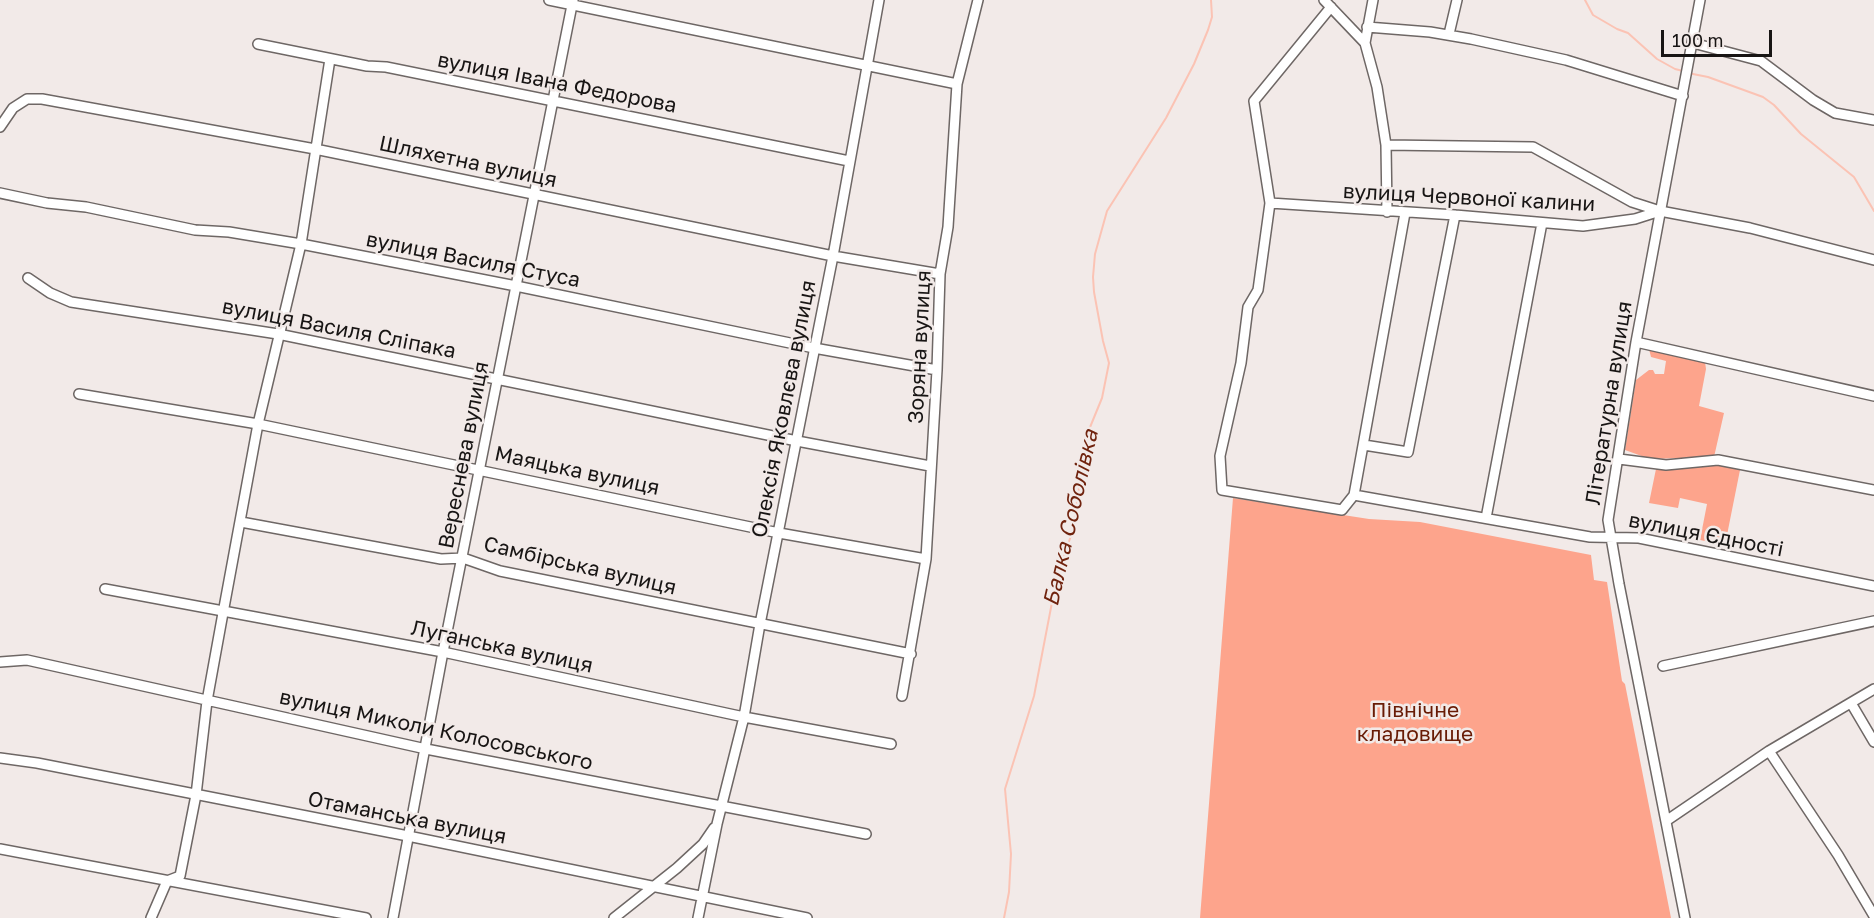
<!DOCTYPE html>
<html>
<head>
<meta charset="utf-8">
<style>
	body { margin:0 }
	#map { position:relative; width:1874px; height:918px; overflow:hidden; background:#f2eae8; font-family:"Golos Text",sans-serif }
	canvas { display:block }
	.scale { position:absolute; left:1661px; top:30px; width:111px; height:27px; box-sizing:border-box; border:3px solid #181514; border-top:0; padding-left:8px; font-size:18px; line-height:21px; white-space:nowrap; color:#181514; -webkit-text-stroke:4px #f2eae8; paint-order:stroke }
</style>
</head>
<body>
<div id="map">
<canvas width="1874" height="918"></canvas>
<div class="scale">100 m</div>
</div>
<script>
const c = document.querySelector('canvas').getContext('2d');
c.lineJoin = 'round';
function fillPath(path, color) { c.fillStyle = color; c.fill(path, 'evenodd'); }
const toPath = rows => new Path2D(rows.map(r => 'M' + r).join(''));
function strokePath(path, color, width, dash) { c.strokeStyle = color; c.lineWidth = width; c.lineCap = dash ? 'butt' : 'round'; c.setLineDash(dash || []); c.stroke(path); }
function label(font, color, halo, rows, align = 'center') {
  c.font = font + ' "Golos Text",sans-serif'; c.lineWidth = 5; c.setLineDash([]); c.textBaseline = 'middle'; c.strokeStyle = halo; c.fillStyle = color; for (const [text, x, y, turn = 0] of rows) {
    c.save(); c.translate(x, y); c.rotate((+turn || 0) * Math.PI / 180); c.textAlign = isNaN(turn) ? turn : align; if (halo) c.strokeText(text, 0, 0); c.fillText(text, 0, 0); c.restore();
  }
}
fillPath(toPath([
	[1649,349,1705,362,1706,369,1699,406,1724,413,1714,457,1650,459,1625,450,1636,380,1649,370,1653,370,1655,374,1664,374,1666,361,1651,357],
	[1716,464,1740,470,1725,545,1700,540,1707,504,1680,498,1678,508,1649,503,1656,469],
	[1233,498,1369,519,1420,522,1591,555,1594,580,1607,582,1622,681,1625,684,1671,918,1200,918]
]), '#fda48c');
strokePath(toPath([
	[1585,0,1593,15,1617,29,1628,33,1657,59,1675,69,1683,71],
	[1688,73,1708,77,1763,97,1774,105,1801,134,1854,177,1874,211],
	[1004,918,1009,892,1011,854,1005,789,1034,696,1054,592,1061,564,1073,530,1086,437,1102,398,1109,363,1103,341,1094,292,1093,277,1095,254,1107,211,1166,118,1194,64,1208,30,1212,17,1211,0]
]), '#fbc3b4', 2);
const minor = toPath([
	[549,0,957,84],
	[1324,0,1365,43],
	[1373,0,1365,43,1377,87,1386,145,1387,212],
	[1331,7,1254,101,1270,203,1258,290,1248,307,1241,363,1220,456,1222,490,1342,510,1354,495,1405,213],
	[1367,27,1430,32,1471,39,1566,60,1683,96],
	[1449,34,1457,0],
	[1693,43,1761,61,1813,100,1835,113,1874,120],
	[258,44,367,66,386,67,849,161],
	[0,127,13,108,27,99,42,99,315,149,833,256,940,274],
	[1386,145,1533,147,1632,202,1660,211],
	[0,193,47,203,86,207,195,230,229,232,301,244,516,286,814,348,937,370],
	[1270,203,1455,215,1583,226,1635,219,1660,211,1750,228,1874,260],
	[28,278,50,293,71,302,278,334,797,441,930,466],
	[1636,342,1874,396],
	[79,394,258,424,779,533,926,559],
	[1364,445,1408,452,1455,215],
	[1619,459,1666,465,1718,460,1874,490],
	[1354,495,1590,537,1639,538,1874,586],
	[1486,518,1542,223],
	[241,522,441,559,463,558,500,571,911,654],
	[105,589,443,652,744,717,891,744],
	[0,662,27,660,426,749,866,834],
	[1663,666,1874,621],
	[902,696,926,559,937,370,940,274,948,227,957,84,978,0],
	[1851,703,1874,742],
	[1769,751,1838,855,1874,916],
	[0,758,37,763,408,836,807,918],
	[1666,821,1769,751,1874,689],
	[0,849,366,918],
	[151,918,167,881,180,876,196,795,207,701,223,613,258,424,301,244,330,59],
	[393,918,443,652,573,0],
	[614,918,677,868,703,844,714,828],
	[698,918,717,824,744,717,760,624,833,256,879,0],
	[1685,918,1619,584,1608,520,1636,342,1700,0]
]);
strokePath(minor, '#6e6765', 12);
strokePath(minor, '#fff', 9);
label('21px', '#181514', '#f2eae8', [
	["вулиця Івана Федорова",557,83,11],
	["Шляхетна вулиця",468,162,12],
	["вулиця Червоної калини",1469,198,3],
	["вулиця Василя Стуса",473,260,11],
	["вулиця Василя Сліпака",339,329,11],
	["Зоряна вулиця",920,347,-87],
	["Літературна вулиця",1609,403,-81],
	["Олексія Яковлєва вулиця",784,409,-79],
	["Вереснева вулиця",464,455,-79],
	["Маяцька вулиця",577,471,12],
	["вулиця Єдності",1706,535,11],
	["Самбірська вулиця",580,566,13],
	["Луганська вулиця",502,647,12],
	["вулиця Миколи Колосовського",436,730,12],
	["Отаманська вулиця",407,818,11]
]);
label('21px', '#681b05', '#f2eae8', [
	["Північне",1415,710],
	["кладовище",1415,734]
]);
label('italic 22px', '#70230e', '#f2eae8', [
	["Балка Соболівка",1071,518,-77]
]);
</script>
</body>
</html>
